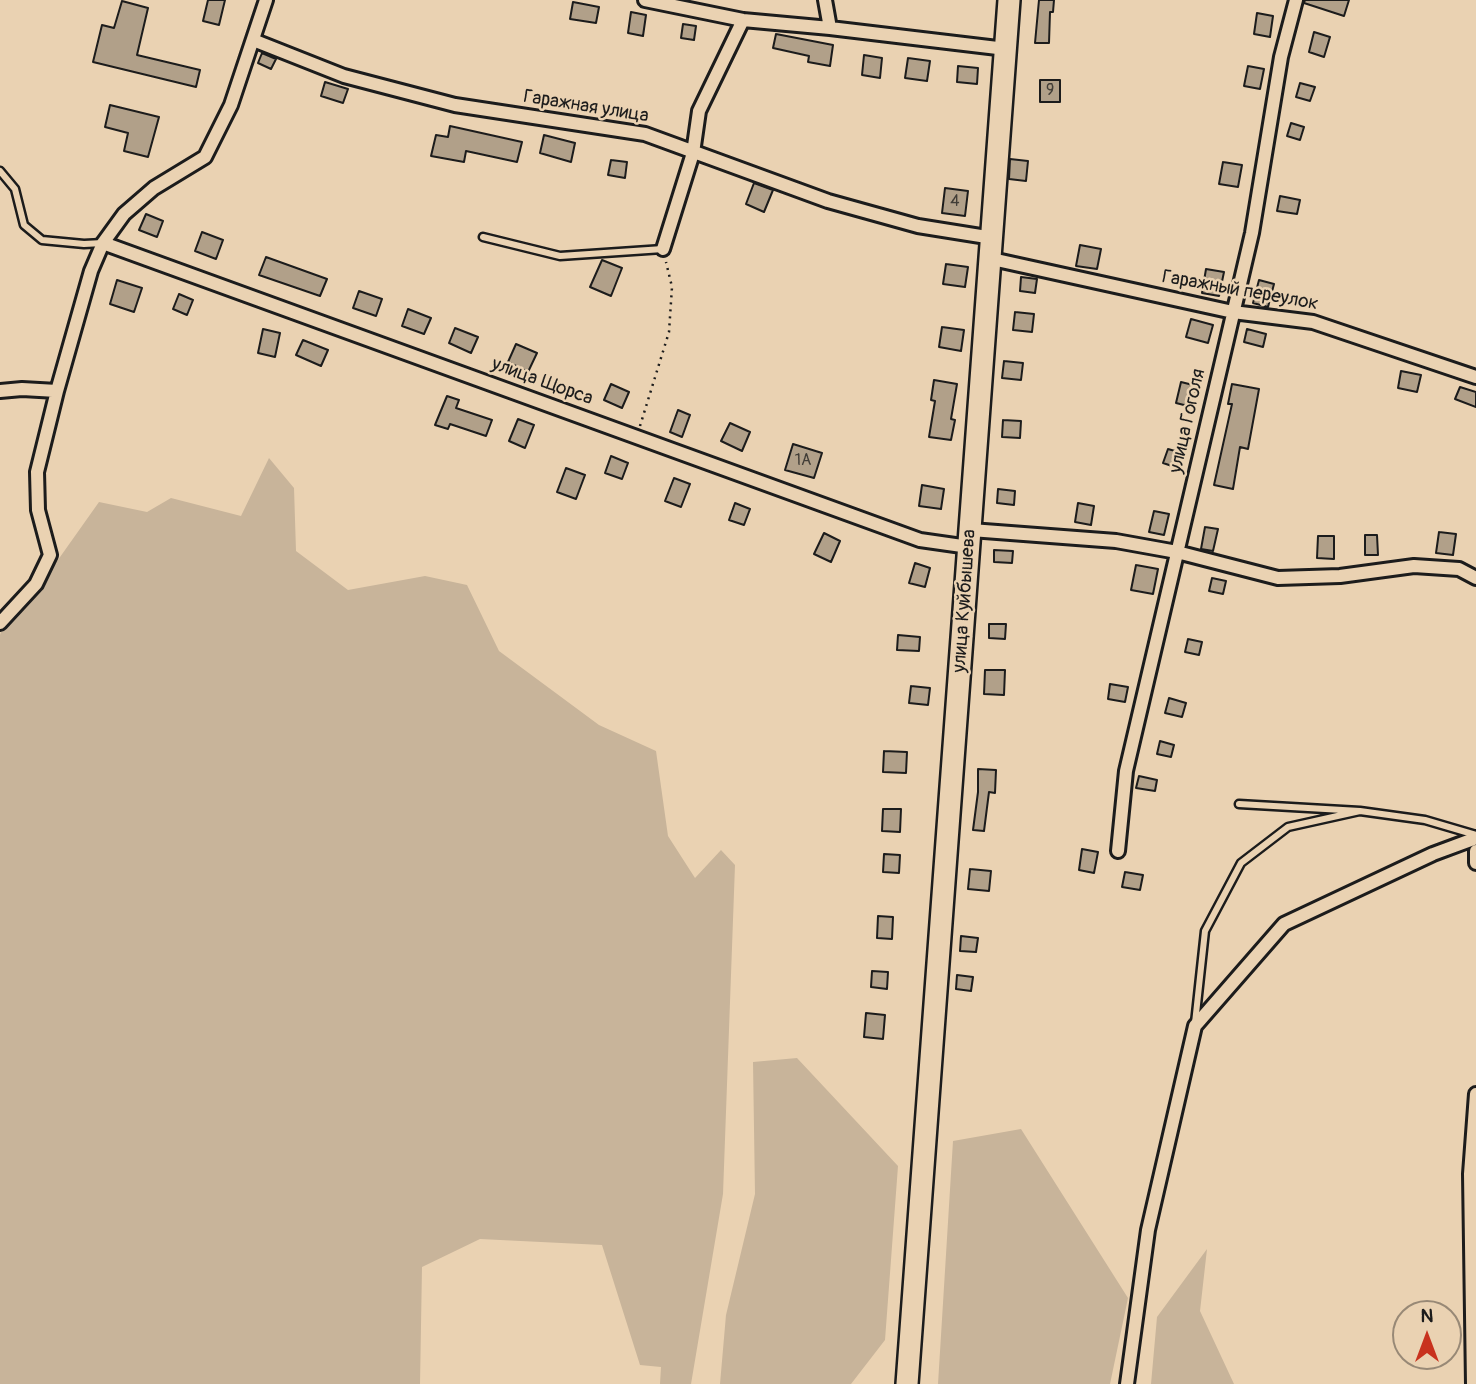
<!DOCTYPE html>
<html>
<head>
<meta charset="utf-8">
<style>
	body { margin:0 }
	#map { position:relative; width:1476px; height:1384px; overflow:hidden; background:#ead2b2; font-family:Pangolin,sans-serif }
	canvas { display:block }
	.north { position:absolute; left:1392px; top:1300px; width:70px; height:70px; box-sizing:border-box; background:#ead2b2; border:2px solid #988976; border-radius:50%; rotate:0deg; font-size:19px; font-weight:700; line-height:28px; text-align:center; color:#1c1c1c }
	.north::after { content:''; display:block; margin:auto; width:24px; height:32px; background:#c8321e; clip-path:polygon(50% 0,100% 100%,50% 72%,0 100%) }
</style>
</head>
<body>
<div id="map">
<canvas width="1476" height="1384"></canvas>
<div class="north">N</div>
</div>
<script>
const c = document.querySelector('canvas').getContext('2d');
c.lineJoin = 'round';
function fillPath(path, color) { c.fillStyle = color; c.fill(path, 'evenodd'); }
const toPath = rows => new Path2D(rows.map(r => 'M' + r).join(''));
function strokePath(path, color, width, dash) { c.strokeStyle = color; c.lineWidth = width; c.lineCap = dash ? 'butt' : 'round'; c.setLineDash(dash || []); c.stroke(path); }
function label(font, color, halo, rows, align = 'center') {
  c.font = font + ' Pangolin,sans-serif'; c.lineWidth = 5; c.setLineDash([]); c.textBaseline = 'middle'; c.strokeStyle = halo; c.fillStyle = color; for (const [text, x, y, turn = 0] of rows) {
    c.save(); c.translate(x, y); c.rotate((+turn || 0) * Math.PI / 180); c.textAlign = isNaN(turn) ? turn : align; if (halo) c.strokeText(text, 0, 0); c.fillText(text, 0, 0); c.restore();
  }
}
fillPath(toPath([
	[269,458,294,488,296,551,348,590,425,576,467,585,499,651,599,725,656,751,668,836,695,878,721,850,735,865,723,1194,691,1384,660,1384,661,1367,640,1365,602,1245,480,1239,422,1267,420,1384,0,1384,0,635,12,598,31,598,99,502,147,512,171,498,241,516],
	[797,1058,898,1166,885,1340,851,1384,720,1384,726,1315,755,1194,753,1062],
	[1021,1129,1128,1298,1110,1384,938,1384,953,1141],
	[1207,1249,1200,1311,1234,1384,1151,1384,1157,1317]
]), '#c8b49a');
const building = toPath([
	[208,0,225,0,219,25,203,21,208,0],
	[1039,0,1054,0,1053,12,1050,12,1049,43,1035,43,1039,0],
	[1305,0,1349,0,1344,16,1304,3,1305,0],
	[122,1,148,8,137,55,200,70,196,87,93,62,102,25,114,28,122,1],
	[573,2,599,7,596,23,570,19,573,2],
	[631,12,646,15,643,36,628,33,631,12],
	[1257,13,1273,16,1270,37,1254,34,1257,13],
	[683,24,696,26,694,40,681,38,683,24],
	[1314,32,1330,37,1324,57,1309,52,1314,32],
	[776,34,833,45,830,66,808,62,809,56,773,48,776,34],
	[262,53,276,59,271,69,258,63,262,53],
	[864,55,882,58,880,78,862,75,864,55],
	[908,58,930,61,927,81,905,78,908,58],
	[958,66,978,68,977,84,957,82,958,66],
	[1248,66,1264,69,1260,89,1244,86,1248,66],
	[1040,80,1060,80,1060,102,1040,102,1040,80],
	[325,82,348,89,343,103,321,96,325,82],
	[1300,83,1315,87,1310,101,1296,97,1300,83],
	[110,105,159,117,148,157,124,151,128,133,105,127,110,105],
	[1291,123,1304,127,1300,140,1287,136,1291,123],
	[450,126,522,142,517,162,466,151,464,162,431,156,436,135,448,137,450,126],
	[544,135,575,143,571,162,540,153,544,135],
	[1010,159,1028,161,1026,181,1009,179,1010,159],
	[611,160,627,162,625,178,608,175,611,160],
	[1223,162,1242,165,1238,187,1219,184,1223,162],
	[754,183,773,190,764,212,746,204,754,183],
	[945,188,968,191,965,216,942,213,945,188],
	[1280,196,1300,200,1297,214,1277,211,1280,196],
	[146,214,163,221,157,237,139,230,146,214],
	[202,232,223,240,216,259,195,251,202,232],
	[1080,245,1101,249,1097,269,1076,266,1080,245],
	[266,257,327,279,320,296,259,275,266,257],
	[602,260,622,268,611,296,590,287,602,260],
	[946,264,968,267,965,287,943,284,946,264],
	[1206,269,1224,272,1219,296,1202,293,1206,269],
	[1021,277,1037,279,1035,293,1020,291,1021,277],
	[117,280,142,288,134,312,110,304,117,280],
	[1259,280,1274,284,1268,307,1253,303,1259,280],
	[359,291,382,299,376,316,353,308,359,291],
	[179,294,193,300,187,315,173,309,179,294],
	[408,309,431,318,424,334,402,326,408,309],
	[1015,312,1034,314,1032,332,1013,330,1015,312],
	[1191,319,1213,325,1208,343,1186,337,1191,319],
	[942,327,964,330,961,351,939,347,942,327],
	[455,328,478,337,471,353,449,343,455,328],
	[263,329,280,333,275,357,258,353,263,329],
	[1247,329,1266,334,1263,347,1244,342,1247,329],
	[303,340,328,350,321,366,296,355,303,340],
	[516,344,537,353,528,372,508,362,516,344],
	[1004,361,1023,363,1021,380,1002,378,1004,361],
	[1401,371,1421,375,1417,392,1398,388,1401,371],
	[934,380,957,384,951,419,955,420,951,440,929,437,935,401,931,400,934,380],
	[1181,382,1197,386,1192,407,1176,403,1181,382],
	[611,384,629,392,622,408,604,400,611,384],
	[1232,384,1259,389,1248,449,1240,447,1233,489,1214,485,1232,404,1228,404,1232,384],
	[1460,387,1476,392,1476,407,1455,399,1460,387],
	[447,396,459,400,456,408,492,420,486,436,450,424,448,429,435,425,447,396],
	[678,410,690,415,682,437,670,432,678,410],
	[518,419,534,425,525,448,509,441,518,419],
	[1003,420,1021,421,1020,438,1002,437,1003,420],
	[730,423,750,432,742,451,721,441,730,423],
	[793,444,822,453,814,478,785,470,793,444],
	[1168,449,1182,453,1178,468,1163,463,1168,449],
	[611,456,628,463,622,479,605,473,611,456],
	[566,468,585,475,576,499,557,492,566,468],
	[674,478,690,484,681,507,665,501,674,478],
	[922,485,944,489,941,509,919,506,922,485],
	[998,489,1015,491,1014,505,997,503,998,489],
	[735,503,750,509,744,525,729,520,735,503],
	[1078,503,1094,506,1091,525,1075,522,1078,503],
	[1154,511,1169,514,1164,535,1149,532,1154,511],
	[1205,527,1218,529,1213,551,1201,549,1205,527],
	[1439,532,1456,534,1453,555,1436,553,1439,532],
	[824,533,840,541,831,562,814,554,824,533],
	[1365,535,1377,535,1378,555,1365,555,1365,535],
	[1318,536,1334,536,1334,559,1317,558,1318,536],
	[994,550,1013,551,1012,563,994,562,994,550],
	[915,563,930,568,925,587,909,583,915,563],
	[1136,565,1158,569,1153,594,1131,590,1136,565],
	[1212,578,1226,581,1223,594,1209,591,1212,578],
	[989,624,1006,624,1005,639,989,638,989,624],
	[898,635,920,637,919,651,897,650,898,635],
	[1188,639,1202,642,1199,655,1185,652,1188,639],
	[985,670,1005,670,1004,695,984,694,985,670],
	[1110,684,1128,687,1125,702,1108,699,1110,684],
	[911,686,930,688,928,705,909,703,911,686],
	[1169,698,1186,703,1182,717,1165,713,1169,698],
	[1160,741,1174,745,1171,757,1157,754,1160,741],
	[884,751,907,752,906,773,883,772,884,751],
	[978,769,996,770,995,793,989,792,984,831,973,830,978,792,978,769],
	[1139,776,1157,780,1155,791,1136,788,1139,776],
	[883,809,901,809,900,832,882,831,883,809],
	[1082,849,1098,852,1094,873,1079,870,1082,849],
	[884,854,900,855,899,873,883,872,884,854],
	[970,869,991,871,989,891,968,889,970,869],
	[1125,872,1143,875,1140,890,1122,887,1125,872],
	[878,916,893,917,892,939,877,938,878,916],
	[961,936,978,938,976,952,960,951,961,936],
	[872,971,888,972,887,989,871,987,872,971],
	[957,975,973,977,971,991,956,989,957,975],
	[866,1013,885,1015,883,1039,864,1037,866,1013]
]);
fillPath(building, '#b1a089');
strokePath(building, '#1c1c1c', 2);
const service = toPath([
	[0,171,15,189,24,225,42,240,84,244,103,243],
	[483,237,560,256,663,249],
	[1239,804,1360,811,1425,820,1476,835],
	[1195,1023,1205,931,1241,863,1288,827,1360,811]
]);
const minor = toPath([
	[645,0,743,20,830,28,1006,49],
	[825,0,830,28],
	[253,40,344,76,455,105,645,134,828,201,918,226,993,238],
	[103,243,920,540,969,547],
	[663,249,693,153,699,111,743,20],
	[992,259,1233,312,1313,322,1476,377],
	[0,391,22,389,57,391],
	[971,530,1116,541,1177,552,1278,578,1340,576,1414,566,1459,569,1476,578],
	[0,623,36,584,50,555,38,510,37,472,57,391,91,271,103,243,124,214,154,188,205,157,231,105,266,0],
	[1118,851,1126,771,1252,233,1281,57,1296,0],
	[1476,851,1476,863],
	[1127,1384,1148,1230,1195,1026,1284,924,1433,854,1476,838],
	[1473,1384,1470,1174,1476,1094]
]);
const trunk = toPath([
	[907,1384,1009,0]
]);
strokePath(service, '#1c1c1c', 11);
strokePath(minor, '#1c1c1c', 18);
strokePath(trunk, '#1c1c1c', 26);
strokePath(toPath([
	[640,426,669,332,672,287,666,262]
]), '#1c1c1c', 2.5, [2, 5]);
strokePath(service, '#ead2b2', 6);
strokePath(minor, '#ead2b2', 12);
strokePath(trunk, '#ead2b2', 21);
label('16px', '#413d37', null, [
	["9",1050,91],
	["4",955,202],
	["1А",803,461]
]);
label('19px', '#1c1c1c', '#ead2b2', [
	["Гаражная улица",586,107,9],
	["Гаражный переулок",1240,291,10],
	["улица Щорса",542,382,20],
	["улица Гоголя",1188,421,-77],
	["улица Куйбышева",965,601,-86]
]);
</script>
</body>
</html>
